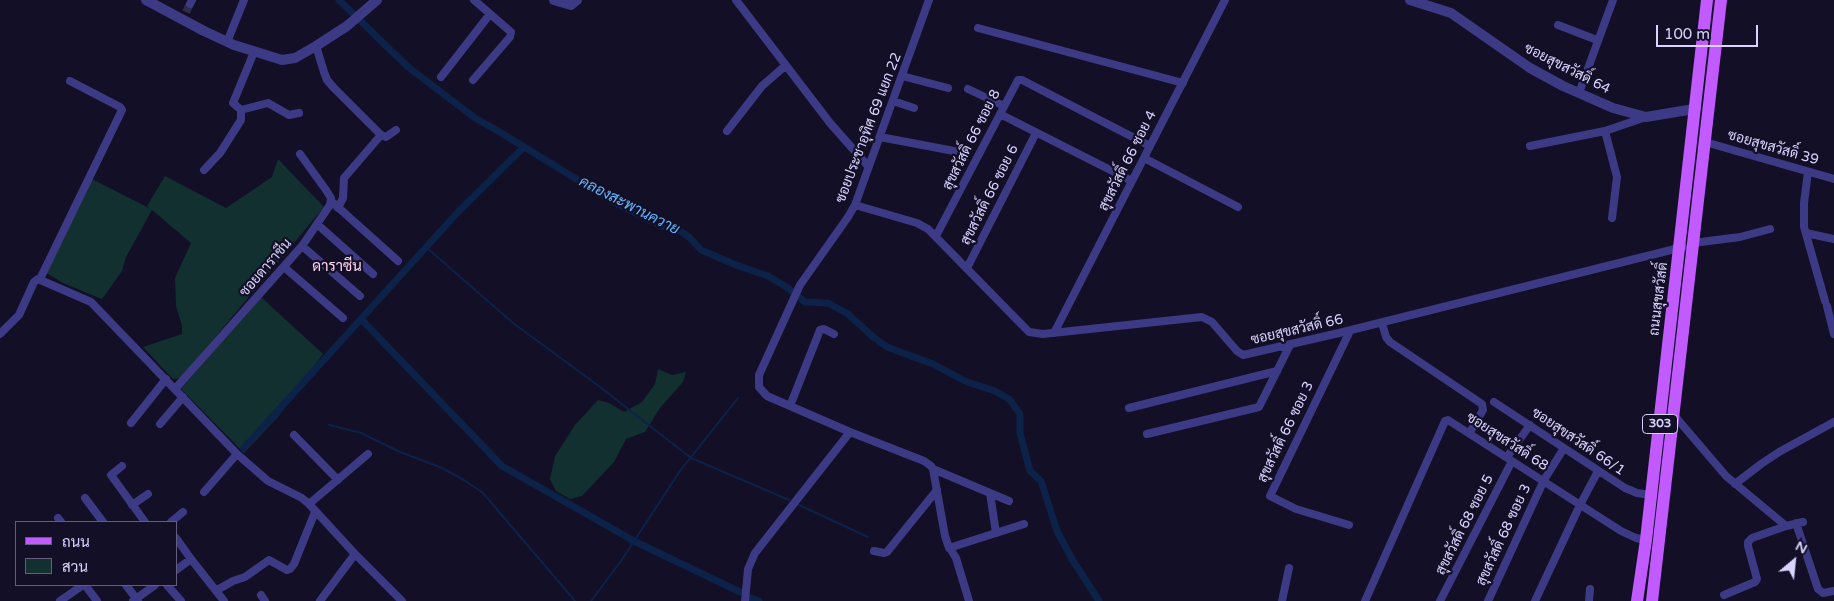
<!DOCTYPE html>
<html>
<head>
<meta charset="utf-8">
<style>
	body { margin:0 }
	#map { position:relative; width:1834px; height:601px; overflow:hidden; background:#130f26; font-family:"Varela Round",Sarabun,sans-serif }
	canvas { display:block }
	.legend { position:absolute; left:15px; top:521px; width:162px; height:65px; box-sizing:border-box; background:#130f26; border:1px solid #625e7d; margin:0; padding:6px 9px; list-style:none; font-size:15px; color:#d9d4ff }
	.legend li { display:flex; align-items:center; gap:10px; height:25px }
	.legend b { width:25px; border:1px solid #625e7d }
	.north { position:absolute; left:1769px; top:536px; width:50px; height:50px; -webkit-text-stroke:4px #130f26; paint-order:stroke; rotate:28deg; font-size:14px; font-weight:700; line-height:20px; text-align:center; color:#d9d4ff }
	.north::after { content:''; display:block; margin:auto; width:18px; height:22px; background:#d9d4ff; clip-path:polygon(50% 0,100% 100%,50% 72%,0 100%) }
	.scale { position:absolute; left:1656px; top:25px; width:102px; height:22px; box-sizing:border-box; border:2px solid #d9d4ff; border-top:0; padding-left:6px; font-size:15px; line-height:18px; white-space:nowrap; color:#d9d4ff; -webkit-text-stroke:4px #130f26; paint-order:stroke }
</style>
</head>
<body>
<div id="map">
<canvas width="1834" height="601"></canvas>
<ul class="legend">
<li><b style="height:6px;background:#c25bff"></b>ถนน</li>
<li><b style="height:14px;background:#12302f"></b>สวน</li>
</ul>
<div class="north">N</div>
<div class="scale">100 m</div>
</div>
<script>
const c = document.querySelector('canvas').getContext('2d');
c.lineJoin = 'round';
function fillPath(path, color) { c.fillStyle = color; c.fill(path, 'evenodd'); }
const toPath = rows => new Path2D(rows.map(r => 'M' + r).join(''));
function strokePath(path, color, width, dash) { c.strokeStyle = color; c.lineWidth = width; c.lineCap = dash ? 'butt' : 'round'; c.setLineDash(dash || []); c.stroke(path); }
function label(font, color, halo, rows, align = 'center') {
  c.font = font + ' "Varela Round",Sarabun,sans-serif'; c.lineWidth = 4.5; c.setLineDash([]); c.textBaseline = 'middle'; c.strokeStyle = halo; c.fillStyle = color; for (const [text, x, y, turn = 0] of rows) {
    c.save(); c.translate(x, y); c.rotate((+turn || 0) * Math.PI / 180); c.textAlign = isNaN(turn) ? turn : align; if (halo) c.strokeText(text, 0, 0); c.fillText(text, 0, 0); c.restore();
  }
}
fillPath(toPath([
	[278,159,324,207,181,378,173,379,143,347,182,334,182,326,176,306,175,278,191,243,152,210,126,257,122,271,102,299,65,284,46,273,92,179,149,208,147,206,165,176,226,208,272,177],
	[261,297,323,354,278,417,244,453,181,389],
	[658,369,672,375,686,372,683,382,660,408,645,432,626,439,614,462,582,496,570,499,556,491,550,479,555,456,575,425,598,400,609,403,624,412,642,402,655,384]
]), '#12302f');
strokePath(toPath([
	[426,247,513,323,600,387,691,458,789,500],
	[329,425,361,433,398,451,442,468,464,480,483,493,575,601],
	[799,505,868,537],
	[591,601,621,561,680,471,738,398]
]), '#0c2248', 2);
strokePath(toPath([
	[339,0,408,67,475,118,498,131,614,202,661,226,677,229,689,237,701,250,736,265,768,276,788,288,805,302,828,303,848,314,872,336,887,347,933,364,967,382,995,391,1009,399,1020,414,1020,433,1030,471,1041,481,1057,531,1072,559,1099,601],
	[361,319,502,466,634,541,740,592],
	[244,448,458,212,524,147],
	[751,598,759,601]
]), '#0c2248', 7);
strokePath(toPath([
	[186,12,190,4]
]), '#312d47', 8, [8, 4]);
strokePath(toPath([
	[736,0,830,123,868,166],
	[190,4,192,0],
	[1558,25,1597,40],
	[978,28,1183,83],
	[227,42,244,0],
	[316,46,324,72,327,80,334,88,381,135,386,137,396,130],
	[902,76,948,88],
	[441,77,490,14],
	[473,80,510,37,511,32,474,0],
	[968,89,1004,106],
	[1579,93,1613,0],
	[893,101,914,108],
	[241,110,268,103,289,115,299,113],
	[1000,114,1132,181],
	[727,131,762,86,785,66],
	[880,137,954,151],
	[1705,142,1834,179],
	[1530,146,1605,131],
	[1144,158,1238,207],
	[204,170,220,153,241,120,241,110,233,103,254,52],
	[1808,172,1804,203,1804,227,1825,301],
	[331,201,398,261],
	[855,205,917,223,928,229,1029,332,1043,334,1202,317,1212,322,1237,351,1243,355,1339,333,1683,247],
	[338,208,343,198,344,178,381,135],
	[1612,218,1617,177,1605,131,1646,117],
	[317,224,373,274],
	[1806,233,1834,239],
	[936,236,1018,80,1022,80,1150,146],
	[1693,243,1740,237,1770,229],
	[302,246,360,296],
	[284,267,343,318],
	[967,268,1036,133],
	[40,279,122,110,120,107,70,81],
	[1827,306,1834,334],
	[1382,323,1386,337,1390,342,1482,404,1483,410,1470,432],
	[1054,333,1225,0],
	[0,334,19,315,34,282,38,279,91,302,237,454,268,481,302,498,309,504,355,554,402,601],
	[175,389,302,246,330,205,331,198,326,190,300,154],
	[1494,402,1625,488,1637,493,1651,495],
	[790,406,820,330,824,329,834,334],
	[1129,408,1277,371],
	[1673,414,1726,476,1786,526],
	[131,423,166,379],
	[160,424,183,397],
	[850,432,924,461,931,466,933,469,945,536,948,545,956,558,969,601],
	[1147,434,1259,407,1290,345],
	[294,435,338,480],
	[1507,457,1530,425],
	[122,466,111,475,145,522],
	[933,469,1009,501],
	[1735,484,1761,464,1779,452,1834,422],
	[204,492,237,454],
	[990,493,996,533],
	[85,498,103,522],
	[309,504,368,454],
	[132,505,148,494],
	[58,518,61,522],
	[171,522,183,512],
	[1796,523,1818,589,1823,593,1834,591],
	[1349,525,1296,509,1270,496,1350,331],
	[176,538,191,559,224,601],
	[949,548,1024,524],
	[874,551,884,553,887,552,937,490],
	[176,570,191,559],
	[85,585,97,601],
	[126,585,138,601],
	[167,585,181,601],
	[217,590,233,581,245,577,269,560,287,570,290,569,294,564,315,512],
	[261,595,265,601],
	[1724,595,1755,582,1757,579,1748,546,1748,542,1752,538,1786,526,1803,522],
	[60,601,83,585],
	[133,601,155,585],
	[320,601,355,554],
	[745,601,748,569,755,553,850,432,767,396,759,387,759,375,800,285,848,217,855,205,929,0],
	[1282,601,1289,568],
	[1365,601,1445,421,1448,420,1621,531,1636,538,1646,540],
	[1440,601,1512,461],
	[1488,601,1544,480,1564,448],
	[1535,601,1580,505,1598,471],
	[1589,601,1590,589]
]), '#3d3a85', 8);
strokePath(toPath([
	[146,0,204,31,234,45,282,60,295,58,316,46,347,26,377,0],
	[554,0,571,5,577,0],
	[1410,0,1451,13,1530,68,1563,86,1613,108,1646,117,1694,109]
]), '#3d3a85', 10);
strokePath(toPath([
	[1637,601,1646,540,1707,0],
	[1652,601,1721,0]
]), '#c25bff', 12);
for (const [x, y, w] of [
	[1660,424,35]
]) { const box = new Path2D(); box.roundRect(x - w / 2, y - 9.5, w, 19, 4); c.fillStyle = '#130f26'; c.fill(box); strokePath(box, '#d9d4ff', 1); }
label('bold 12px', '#d9d4ff', null, [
	["303",1660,424]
]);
label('14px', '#d9d4ff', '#130f26', [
	["ซอยสุขสวัสดิ์ 64",1567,69,27],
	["ซอยประชาอุทิศ 69 แยก 22",869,128,-69],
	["สุขสวัสดิ์ 66 ซอย 8",972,140,-63],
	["ซอยสุขสวัสดิ์ 39",1773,148,16],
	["สุขสวัสดิ์ 66 ซอย 4",1128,161,-63],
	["สุขสวัสดิ์ 66 ซอย 6",990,195,-63],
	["ซอยดาราซีน",266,268,-49],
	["ถนนสุขสวัสดิ์",1659,299,-83],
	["ซอยสุขสวัสดิ์ 66",1297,330,-13],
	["สุขสวัสดิ์ 66 ซอย 3",1286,432,-64],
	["ซอยสุขสวัสดิ์ 68",1507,442,33],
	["ซอยสุขสวัสดิ์ 66/1",1578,442,34],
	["สุขสวัสดิ์ 68 ซอย 5",1465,525,-63],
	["สุขสวัสดิ์ 68 ซอย 3",1504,535,-65]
]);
label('italic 15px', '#62b6ff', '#130f26', [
	["คลองสะพานควาย",629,206,27]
]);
label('15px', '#ffd6f0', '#130f26', [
	["ดาราซีน",337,267]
]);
</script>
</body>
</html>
